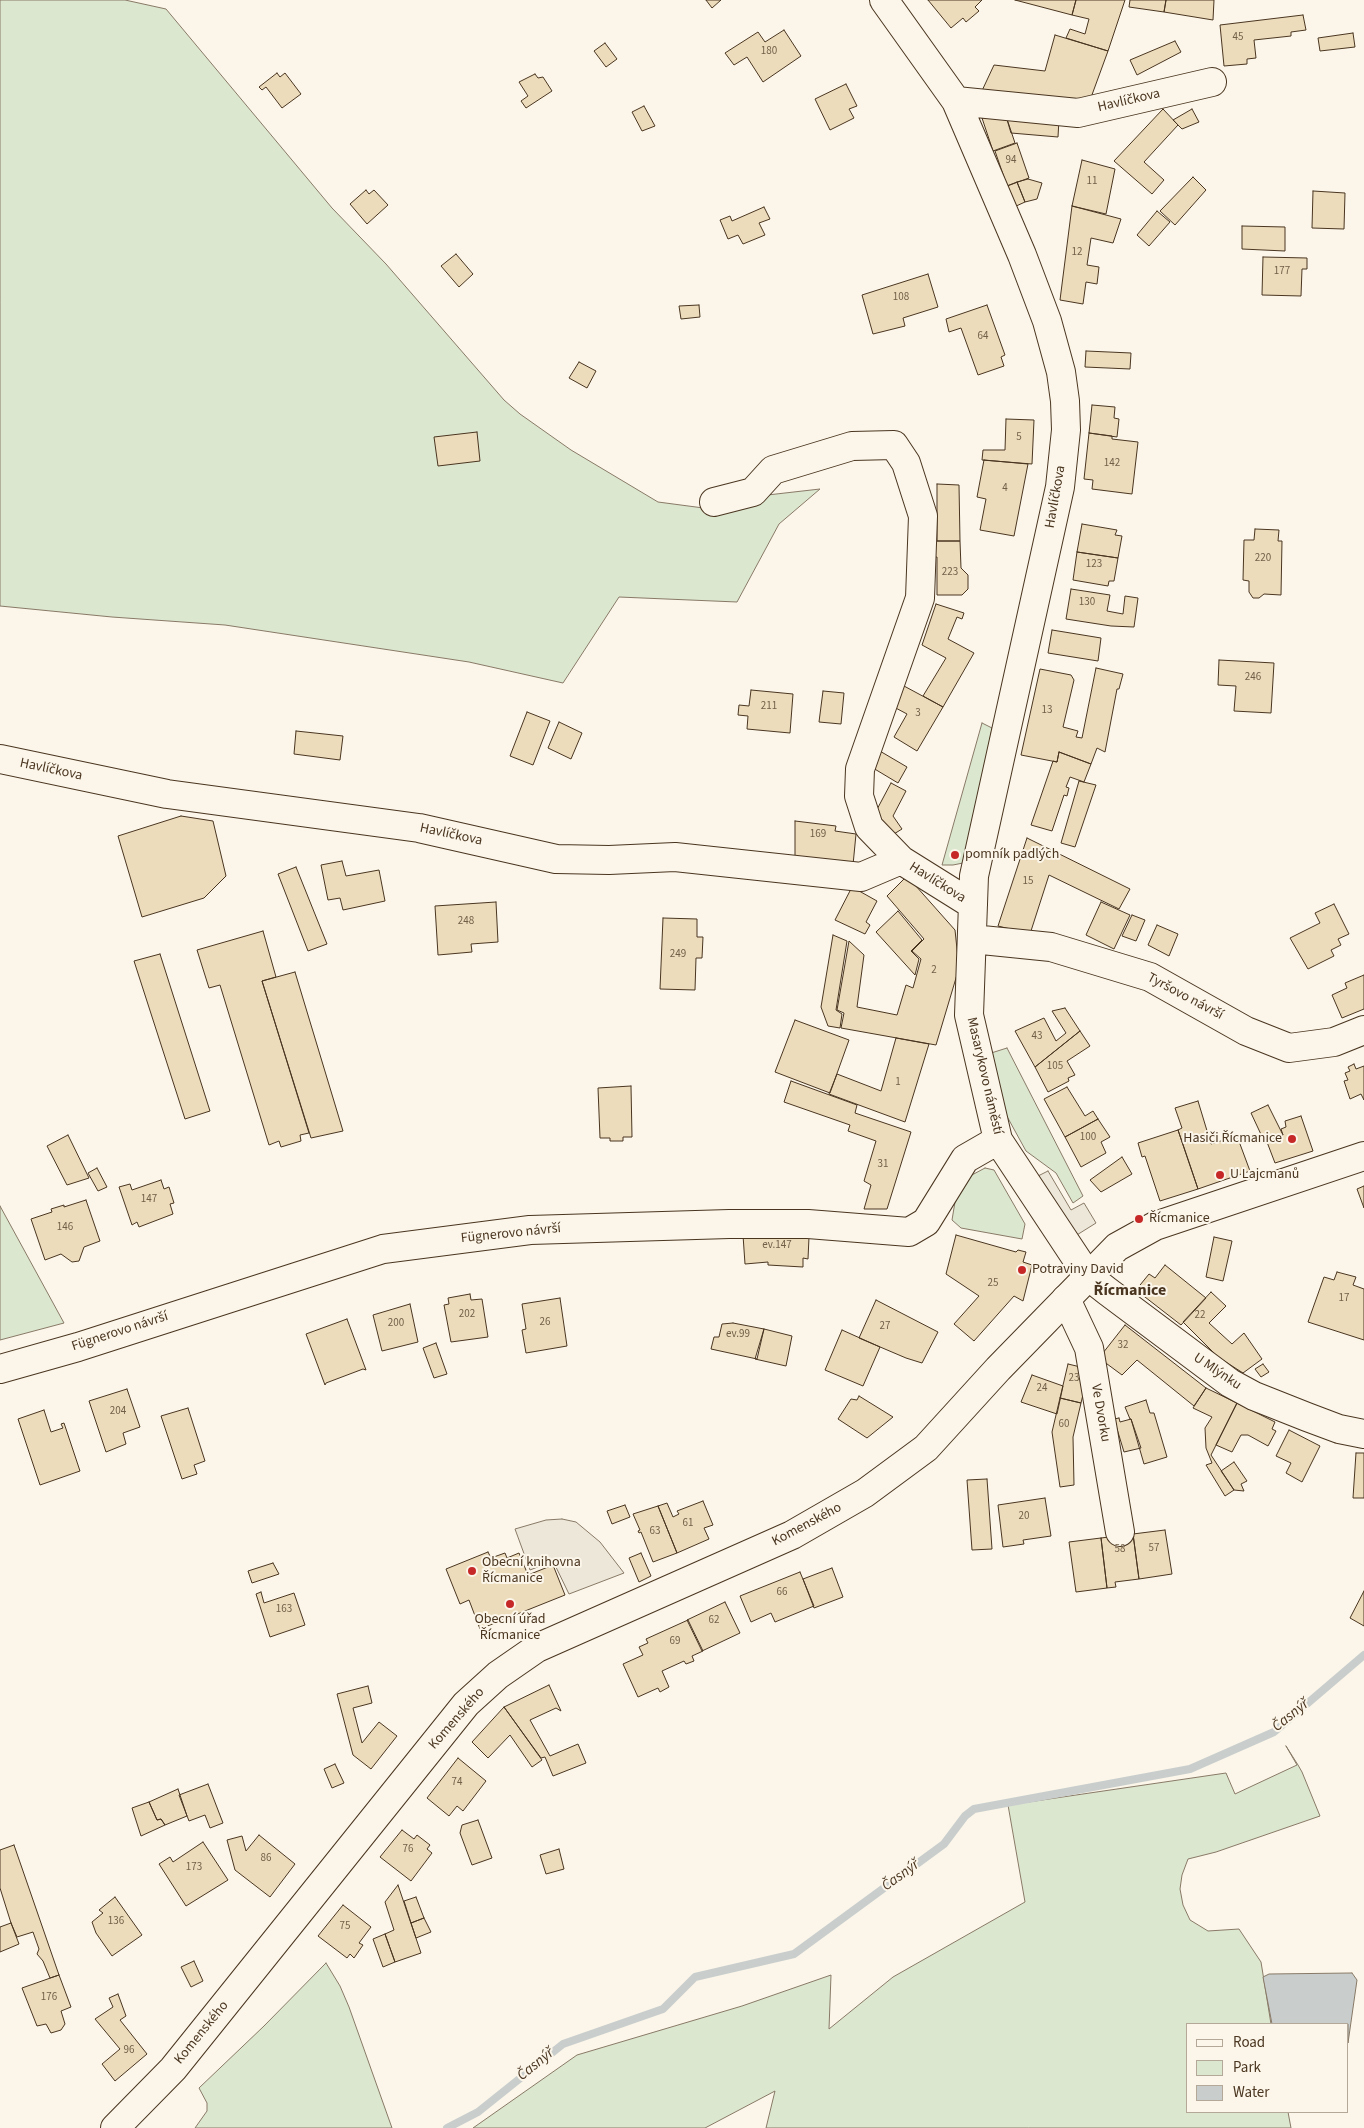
<!DOCTYPE html>
<html>
<head>
<meta charset="utf-8">
<style>
	body { margin:0 }
	#map { position:relative; width:1364px; height:2128px; overflow:hidden; background:#fbf6e9; font-family:"Source Sans 3",sans-serif }
	canvas { display:block }
	.legend { position:absolute; left:1186px; top:2023px; width:162px; height:90px; box-sizing:border-box; background:#fbf6e9; border:1px solid #b4a999; margin:0; padding:6px 9px; list-style:none; font-size:15px; color:#4a3520 }
	.legend li { display:flex; align-items:center; gap:10px; height:25px }
	.legend b { width:25px; border:1px solid #b4a999 }
</style>
</head>
<body>
<div id="map">
<canvas width="1364" height="2128"></canvas>
<ul class="legend">
<li><b style="height:6px;background:#fbf6e9"></b>Road</li>
<li><b style="height:14px;background:#dce7d0"></b>Park</li>
<li><b style="height:14px;background:#c9cecd"></b>Water</li>
</ul>
</div>
<script>
const c = document.querySelector('canvas').getContext('2d');
c.lineJoin = 'round';
function fillPath(path, color) { c.fillStyle = color; c.fill(path, 'evenodd'); }
const toPath = rows => new Path2D(rows.map(r => 'M' + r).join(''));
function strokePath(path, color, width, dash) { c.strokeStyle = color; c.lineWidth = width; c.lineCap = dash ? 'butt' : 'round'; c.setLineDash(dash || []); c.stroke(path); }
function label(font, color, halo, rows, align = 'center') {
  c.font = font + ' "Source Sans 3",sans-serif'; c.lineWidth = 4; c.setLineDash([]); c.textBaseline = 'middle'; c.strokeStyle = halo; c.fillStyle = color; for (const [text, x, y, turn = 0] of rows) {
    c.save(); c.translate(x, y); c.rotate((+turn || 0) * Math.PI / 180); c.textAlign = isNaN(turn) ? turn : align; if (halo) c.strokeText(text, 0, 0); c.fillText(text, 0, 0); c.restore();
  }
}
const green = toPath([
	[0,0,125,0,166,9,332,208,386,264,504,400,520,414,571,450,658,502,711,509,750,497,820,489,779,524,737,602,619,597,563,683,469,662,225,625,112,617,0,606,0,0],
	[982,723,992,728,968,862,953,865,942,865,982,723],
	[1007,1048,1083,1196,1073,1203,1056,1173,1026,1151,998,1100,988,1054,1007,1048],
	[985,1168,994,1170,1025,1224,1022,1239,961,1228,952,1220,957,1190,970,1176,985,1168],
	[0,1206,64,1323,0,1340,0,1206],
	[1286,1746,1298,1765,1302,1772,1320,1816,1216,1852,1188,1859,1182,1875,1180,1889,1183,1905,1190,1920,1208,1931,1239,1929,1261,1962,1271,2024,1188,2024,1188,2112,1288,2112,1291,2128,766,2128,775,2091,705,2128,473,2128,577,2055,742,2006,831,1975,829,2029,893,1977,1025,1902,1008,1805,1226,1773,1235,1794,1297,1765,1286,1746],
	[326,1963,340,1986,349,2007,392,2128,195,2128,207,2111,207,2103,199,2088,264,2026,326,1963]
]);
fillPath(green, '#dce7d0');
strokePath(green, '#887966', 1);
const parking = toPath([
	[1048,1171,1071,1210,1084,1203,1096,1223,1072,1238,1034,1178,1048,1171],
	[562,1519,576,1522,600,1542,624,1573,569,1594,553,1561,530,1570,515,1529,546,1520,562,1519]
]);
fillPath(parking, '#ede7d9');
strokePath(parking, '#887966', 1);
const water = toPath([
	[1352,1973,1357,1980,1348,2043,1348,2024,1272,2024,1263,1977,1269,1974,1352,1973]
]);
fillPath(water, '#c9cecd');
strokePath(water, '#887966', 1);
strokePath(toPath([
	[447,2128,478,2112,563,2044,663,2009,695,1977,794,1954,944,1844,965,1816,974,1809,1190,1769,1274,1732,1364,1655]
]), '#c9cecd', 8);
const building = toPath([
	[706,0,721,0,712,8,706,0],
	[928,0,982,0,975,7,979,11,966,22,963,18,951,28,928,0],
	[1015,0,1076,0,1072,15,1015,0],
	[1076,0,1125,0,1108,51,1066,38,1070,29,1085,34,1089,19,1072,15,1076,0],
	[1130,0,1166,0,1164,12,1129,7,1130,0],
	[1166,0,1214,0,1213,20,1164,12,1166,0],
	[1303,15,1306,30,1291,32,1291,36,1254,40,1256,58,1247,59,1247,64,1224,66,1220,25,1303,15],
	[784,30,801,56,763,82,747,57,734,65,725,53,758,32,765,42,784,30],
	[1353,33,1355,47,1320,51,1318,38,1353,33],
	[1055,35,1108,51,1089,103,980,95,994,65,1045,71,1055,35],
	[1175,41,1181,52,1137,75,1130,60,1175,41],
	[605,43,617,59,606,67,594,51,605,43],
	[277,73,280,77,285,73,301,94,282,108,266,87,262,90,259,87,277,73],
	[535,74,538,78,543,77,552,91,526,108,521,101,528,96,519,82,535,74],
	[846,84,857,106,849,109,854,118,830,130,815,99,846,84],
	[644,106,655,126,642,131,632,112,644,106],
	[1163,109,1178,125,1144,162,1164,180,1152,194,1114,161,1163,109],
	[1192,109,1199,122,1182,129,1173,120,1192,109],
	[1005,113,1059,119,1058,137,1011,133,1005,113],
	[1005,113,1015,143,993,151,982,118,1005,113],
	[1017,143,1029,178,1007,186,995,151,1017,143],
	[1082,160,1115,169,1106,214,1072,206,1082,160],
	[1193,177,1206,190,1175,225,1160,211,1193,177],
	[1028,179,1042,183,1037,199,1025,202,1017,182,1028,179],
	[1017,182,1025,202,1014,207,1007,186,1017,182],
	[366,190,369,194,374,190,388,205,367,224,350,204,366,190],
	[1313,191,1345,193,1344,229,1312,228,1313,191],
	[1072,206,1121,219,1113,243,1091,238,1087,265,1099,267,1097,284,1086,282,1083,304,1060,300,1072,206],
	[764,207,770,219,759,223,765,235,743,244,738,235,728,239,720,220,730,216,732,221,764,207],
	[1157,211,1170,222,1149,246,1137,235,1157,211],
	[1242,226,1285,227,1285,251,1242,249,1242,226],
	[456,254,473,274,459,287,441,266,456,254],
	[1263,257,1307,258,1307,269,1302,269,1301,296,1262,295,1263,257],
	[928,274,938,307,903,318,905,326,873,334,862,295,928,274],
	[699,305,700,317,681,319,679,306,699,305],
	[987,305,1005,355,1001,357,1004,366,978,375,961,328,949,332,946,319,987,305],
	[1086,351,1131,353,1130,369,1085,367,1086,351],
	[579,362,596,371,587,388,569,378,579,362],
	[1092,405,1115,407,1114,418,1119,419,1117,437,1089,433,1092,405],
	[1006,419,1034,420,1032,464,982,460,983,450,1005,450,1006,419],
	[477,432,480,461,438,466,434,437,477,432],
	[1089,433,1112,436,1112,439,1138,442,1132,494,1092,489,1093,480,1084,479,1089,433],
	[984,460,1028,464,1014,536,980,530,986,499,977,497,984,460],
	[937,484,959,485,960,541,937,541,937,484],
	[1082,524,1117,530,1115,535,1122,536,1118,558,1077,552,1082,524],
	[1255,529,1279,530,1278,541,1282,541,1281,595,1264,594,1259,598,1253,598,1249,592,1249,581,1243,580,1244,540,1254,540,1255,529],
	[933,541,960,541,961,568,968,575,968,589,962,595,937,595,937,557,935,557,933,541],
	[1077,552,1118,558,1114,581,1109,581,1108,586,1073,580,1077,552],
	[1071,589,1110,595,1107,611,1123,614,1125,596,1138,598,1134,627,1111,626,1066,619,1071,589],
	[936,604,964,613,962,619,957,617,948,639,974,653,943,707,923,696,946,658,922,645,936,604],
	[1052,630,1101,638,1098,661,1048,653,1052,630],
	[1219,660,1274,663,1271,713,1234,711,1236,686,1218,685,1219,660],
	[1096,668,1123,674,1119,689,1117,689,1105,752,1097,748,1091,764,1059,752,1057,762,1021,755,1040,669,1071,675,1074,680,1063,727,1078,731,1076,737,1082,738,1096,668],
	[904,686,943,707,917,751,894,737,907,714,892,706,904,686],
	[751,690,793,694,790,733,747,729,748,716,738,715,739,705,749,706,751,690],
	[823,691,844,693,841,724,819,722,823,691],
	[527,712,550,721,533,765,510,756,527,712],
	[559,722,582,733,571,759,548,748,559,722],
	[296,731,343,736,340,760,294,754,296,731],
	[873,747,907,767,898,783,868,765,873,747],
	[1059,752,1091,764,1084,782,1070,777,1066,787,1069,788,1067,796,1064,795,1052,831,1031,825,1053,761,1057,762,1059,752],
	[1079,781,1096,785,1075,847,1061,843,1079,781],
	[891,783,906,791,893,816,902,829,889,837,874,815,891,783],
	[181,816,213,821,226,876,204,898,142,917,118,836,181,816],
	[795,821,836,826,835,831,856,834,853,865,795,858,795,821],
	[1027,838,1130,889,1119,909,1049,875,1030,934,998,926,1027,838],
	[342,861,346,876,379,870,385,901,343,910,340,898,328,900,321,865,342,861],
	[296,867,327,944,308,951,278,874,296,867],
	[907,876,955,930,959,968,936,1045,841,1028,844,1013,837,1010,849,941,864,955,857,1007,897,1015,906,985,913,988,921,959,912,951,924,939,887,896,907,876],
	[852,887,877,901,866,922,870,925,865,934,835,920,852,887],
	[496,902,498,942,471,944,472,952,438,955,435,906,496,902],
	[1101,902,1130,915,1114,949,1086,935,1101,902],
	[1334,904,1349,934,1338,939,1341,945,1331,950,1334,956,1308,969,1290,938,1320,923,1315,913,1334,904],
	[898,911,922,940,911,951,919,959,915,975,876,932,898,911],
	[1132,915,1145,920,1136,941,1122,936,1132,915],
	[663,918,697,919,697,937,703,937,702,958,696,958,695,990,660,989,663,918],
	[1157,925,1178,934,1169,956,1148,945,1157,925],
	[263,931,276,977,262,981,309,1133,300,1135,301,1141,281,1147,279,1141,269,1145,220,985,209,988,197,950,263,931],
	[833,935,847,941,836,1010,842,1014,840,1028,828,1026,821,1007,833,935],
	[160,954,210,1111,185,1119,134,961,160,954],
	[295,972,343,1131,311,1138,262,981,295,972],
	[1364,975,1364,1009,1342,1018,1332,995,1347,988,1345,983,1364,975],
	[1065,1008,1080,1031,1035,1067,1015,1031,1044,1018,1056,1041,1066,1033,1052,1011,1065,1008],
	[795,1020,849,1040,830,1093,775,1072,795,1020],
	[1080,1031,1090,1046,1067,1061,1075,1075,1068,1078,1069,1081,1048,1092,1035,1067,1080,1031],
	[896,1038,929,1044,905,1122,829,1094,837,1074,881,1091,896,1038],
	[1354,1064,1356,1069,1364,1066,1364,1100,1361,1094,1350,1099,1344,1081,1348,1080,1345,1073,1350,1071,1348,1067,1354,1064],
	[791,1081,857,1105,855,1113,911,1132,887,1209,864,1209,871,1185,864,1181,876,1141,848,1131,850,1125,784,1102,791,1081],
	[631,1086,632,1137,623,1137,623,1141,610,1141,610,1138,600,1138,598,1088,631,1086],
	[1067,1087,1085,1116,1093,1111,1098,1119,1065,1137,1044,1099,1067,1087],
	[1198,1101,1211,1144,1237,1136,1250,1171,1198,1189,1178,1130,1182,1128,1175,1108,1198,1101],
	[1268,1105,1283,1135,1265,1143,1251,1113,1268,1105],
	[1301,1116,1313,1151,1275,1163,1267,1142,1283,1135,1281,1129,1286,1127,1285,1121,1301,1116],
	[1098,1119,1110,1137,1101,1142,1106,1153,1081,1167,1065,1137,1098,1119],
	[1178,1130,1198,1189,1160,1201,1145,1156,1142,1157,1138,1143,1178,1130],
	[68,1135,89,1178,67,1185,47,1146,68,1135],
	[1122,1157,1132,1174,1101,1192,1090,1180,1122,1157],
	[97,1168,107,1187,98,1191,88,1173,97,1168],
	[161,1180,164,1189,169,1187,174,1203,170,1204,173,1214,139,1227,137,1222,132,1225,119,1187,130,1184,132,1190,161,1180],
	[1364,1186,1364,1208,1357,1189,1364,1186],
	[86,1200,100,1241,84,1247,79,1261,72,1262,61,1254,45,1260,31,1219,52,1212,51,1209,64,1205,64,1207,86,1200],
	[743,1235,809,1237,808,1259,803,1258,803,1267,768,1265,768,1262,745,1264,743,1235],
	[956,1235,1016,1252,1018,1250,1026,1252,1023,1262,1032,1265,1023,1301,1014,1296,974,1341,954,1324,979,1296,946,1274,956,1235],
	[1214,1237,1232,1241,1223,1281,1206,1277,1214,1237],
	[1165,1265,1206,1298,1181,1325,1136,1290,1149,1274,1155,1278,1165,1265],
	[1337,1272,1356,1277,1353,1285,1364,1289,1364,1340,1308,1322,1324,1277,1334,1280,1337,1272],
	[1211,1292,1226,1306,1209,1323,1232,1344,1244,1333,1262,1359,1243,1373,1218,1357,1183,1322,1211,1292],
	[470,1294,471,1300,482,1299,488,1337,451,1342,444,1305,449,1304,448,1298,470,1294],
	[560,1298,567,1346,526,1353,522,1330,526,1329,522,1304,560,1298],
	[876,1300,938,1332,922,1363,906,1358,859,1338,876,1300],
	[410,1304,418,1342,382,1351,373,1315,410,1304],
	[347,1319,366,1370,363,1369,326,1383,325,1385,306,1334,347,1319],
	[733,1323,764,1329,757,1359,711,1349,714,1337,719,1337,722,1324,733,1323],
	[1125,1325,1206,1388,1194,1406,1137,1360,1122,1375,1099,1358,1125,1325],
	[764,1329,792,1336,786,1366,755,1359,764,1329],
	[842,1330,880,1347,863,1386,825,1370,842,1330],
	[436,1343,447,1374,434,1378,423,1348,436,1343],
	[1068,1364,1089,1369,1081,1403,1060,1398,1068,1364],
	[1263,1364,1269,1372,1261,1377,1255,1369,1263,1364],
	[1032,1375,1063,1386,1057,1414,1021,1402,1032,1375],
	[1206,1388,1237,1403,1211,1455,1234,1490,1225,1496,1206,1465,1212,1463,1206,1448,1205,1428,1212,1417,1193,1408,1206,1388],
	[127,1389,140,1427,123,1433,126,1444,106,1452,89,1401,127,1389],
	[859,1396,893,1417,867,1438,838,1419,851,1399,857,1400,859,1396],
	[1060,1398,1081,1403,1073,1437,1074,1485,1060,1487,1052,1432,1060,1398],
	[1146,1400,1150,1413,1154,1413,1167,1457,1144,1464,1131,1419,1130,1419,1125,1407,1146,1400],
	[1237,1403,1275,1422,1272,1429,1276,1431,1268,1446,1248,1435,1241,1435,1232,1452,1216,1445,1237,1403],
	[188,1408,205,1461,194,1465,197,1474,182,1479,161,1416,188,1408],
	[44,1410,51,1432,63,1428,61,1424,64,1423,80,1471,40,1485,18,1419,44,1410],
	[1119,1418,1120,1422,1131,1419,1141,1448,1124,1452,1114,1419,1119,1418],
	[1289,1430,1320,1446,1302,1482,1286,1473,1291,1463,1276,1456,1289,1430],
	[1356,1453,1364,1453,1364,1498,1353,1498,1356,1453],
	[1234,1462,1247,1481,1241,1484,1244,1491,1234,1490,1221,1471,1234,1462],
	[987,1479,992,1549,972,1550,967,1480,987,1479],
	[1045,1498,1051,1536,1023,1540,1024,1544,1003,1547,998,1505,1045,1498],
	[703,1501,713,1525,704,1528,709,1539,677,1553,658,1506,667,1503,673,1517,679,1514,677,1511,703,1501],
	[625,1505,630,1517,612,1524,607,1511,625,1505],
	[658,1506,677,1553,653,1562,641,1532,639,1533,638,1531,640,1530,633,1514,658,1506],
	[1165,1530,1172,1574,1139,1579,1133,1534,1165,1530],
	[1133,1534,1139,1579,1115,1582,1116,1587,1107,1588,1101,1538,1133,1534],
	[1101,1538,1107,1588,1076,1592,1069,1542,1101,1538],
	[488,1552,491,1558,505,1553,507,1558,519,1553,528,1575,553,1565,565,1595,480,1629,469,1600,460,1604,446,1569,488,1552],
	[641,1553,651,1576,639,1582,629,1558,641,1553],
	[273,1563,279,1574,252,1583,248,1571,273,1563],
	[832,1568,843,1597,814,1608,803,1579,832,1568],
	[800,1572,814,1606,775,1622,771,1613,751,1622,740,1596,800,1572],
	[1364,1591,1364,1626,1350,1618,1364,1591],
	[261,1592,264,1603,294,1593,305,1625,270,1637,256,1594,261,1592],
	[725,1602,740,1633,702,1651,687,1620,725,1602],
	[688,1620,703,1651,692,1656,694,1661,686,1664,684,1661,662,1671,669,1687,660,1692,658,1688,638,1697,623,1664,643,1655,639,1647,648,1643,646,1639,688,1620],
	[549,1685,561,1711,556,1708,530,1720,550,1756,578,1744,586,1763,553,1776,545,1757,541,1758,504,1707,549,1685],
	[368,1686,372,1703,353,1708,362,1743,379,1722,397,1736,371,1769,353,1755,337,1694,368,1686],
	[504,1707,542,1760,532,1767,510,1735,488,1758,472,1742,504,1707],
	[458,1758,486,1781,463,1811,457,1806,449,1816,427,1798,458,1758],
	[335,1764,344,1783,332,1788,324,1769,335,1764],
	[208,1784,223,1823,210,1828,205,1815,189,1821,179,1795,208,1784],
	[178,1789,187,1816,165,1825,161,1819,157,1820,149,1802,178,1789],
	[149,1802,157,1820,161,1819,165,1825,141,1836,132,1808,149,1802],
	[478,1820,492,1858,472,1865,460,1833,462,1825,478,1820],
	[402,1830,414,1839,417,1835,430,1845,427,1849,432,1853,411,1881,380,1857,402,1830],
	[259,1835,295,1864,270,1897,235,1870,227,1840,242,1836,246,1851,259,1835],
	[203,1842,228,1880,186,1906,159,1864,170,1857,173,1862,203,1842],
	[14,1845,59,1975,50,1978,43,1961,37,1954,39,1949,33,1932,17,1937,11,1923,0,1888,0,1850,14,1845],
	[559,1849,564,1869,546,1874,540,1855,559,1849],
	[398,1885,421,1953,395,1962,385,1934,394,1930,385,1902,398,1885],
	[115,1897,142,1935,112,1956,96,1933,92,1922,103,1913,99,1910,115,1897],
	[416,1897,424,1918,411,1923,404,1901,416,1897],
	[343,1905,371,1927,359,1943,363,1945,354,1958,350,1954,347,1958,318,1936,343,1905],
	[424,1918,431,1932,416,1938,411,1923,424,1918],
	[11,1923,19,1944,0,1952,0,1927,11,1923],
	[385,1934,395,1962,383,1967,373,1939,385,1934],
	[194,1961,203,1981,191,1987,181,1967,194,1961],
	[59,1975,71,2007,61,2011,65,2024,61,2030,51,2033,46,2024,37,2026,22,1988,59,1975],
	[118,1994,126,2016,120,2020,147,2054,115,2081,102,2064,120,2049,95,2019,113,2007,109,1998,118,1994]
]);
fillPath(building, '#ecdcbc');
strokePath(building, '#4a3520', 1);
const minor = toPath([
	[884,0,956,101,1022,255,1047,321,1061,372,1065,401,1066,430,1060,487,974,876,969,1015,998,1140,1088,1276,1107,1291,1230,1383,1254,1396,1307,1417,1339,1429,1364,1434],
	[956,101,1078,113,1212,82],
	[714,502,753,492,773,470,852,446,894,445,906,463,923,516,920,598,860,769,859,796,869,827,901,860,973,905],
	[0,759,167,794,419,828,556,859,609,860,675,857,861,877,901,860],
	[972,939,1051,947,1150,977,1246,1031,1289,1048,1334,1042,1364,1030],
	[1066,1299,1089,1348,1120,1532],
	[0,1369,78,1347,383,1249,530,1230,729,1224,808,1224,909,1232,926,1222,965,1159,998,1140]
]);
const major = toPath([
	[115,2128,173,2069,466,1704,498,1675,537,1648,792,1535,865,1493,926,1448,998,1369,1117,1247,1155,1226,1364,1156]
]);
strokePath(minor, '#4a3520', 30);
strokePath(major, '#4a3520', 30);
strokePath(minor, '#fbf6e9', 28);
strokePath(major, '#fbf6e9', 28);
for (const [x, y, r, color] of [
	[955,855,5,"#c62828"],
	[1292,1139,5,"#c62828"],
	[1220,1175,5,"#c62828"],
	[1139,1219,5,"#c62828"],
	[1022,1270,5,"#c62828"],
	[472,1571,5,"#c62828"],
	[510,1604,5,"#c62828"]
]) { const dot = new Path2D(); dot.arc(x, y, r, 0, 2 * Math.PI); c.fillStyle = color; c.fill(dot); strokePath(dot, '#fbf6e9', 2); }
label('11px', '#725f47', null, [
	["45",1238,38],
	["180",769,52],
	["94",1011,161],
	["11",1092,182],
	["12",1077,253],
	["177",1282,272],
	["108",901,298],
	["64",983,337],
	["5",1019,438],
	["142",1112,464],
	["4",1005,489],
	["220",1263,559],
	["123",1094,565],
	["223",950,573],
	["130",1087,603],
	["246",1253,678],
	["211",769,707],
	["13",1047,711],
	["3",918,714],
	["169",818,835],
	["15",1028,882],
	["248",466,922],
	["249",678,955],
	["2",934,971],
	["43",1037,1037],
	["105",1055,1067],
	["1",898,1083],
	["100",1088,1138],
	["31",883,1165],
	["147",149,1200],
	["146",65,1228],
	["ev.147",777,1246],
	["25",993,1284],
	["17",1344,1299],
	["202",467,1315],
	["22",1200,1316],
	["26",545,1323],
	["200",396,1324],
	["27",885,1327],
	["ev.99",738,1335],
	["32",1123,1346],
	["23",1074,1379],
	["24",1042,1389],
	["204",118,1412],
	["60",1064,1425],
	["20",1024,1517],
	["61",688,1524],
	["63",655,1532],
	["57",1154,1549],
	["58",1120,1550],
	["66",782,1593],
	["163",284,1610],
	["62",714,1621],
	["69",675,1642],
	["74",457,1783],
	["76",408,1850],
	["86",266,1859],
	["173",194,1868],
	["136",116,1922],
	["75",345,1927],
	["176",49,1998],
	["96",129,2051]
]);
label('14px', '#4a3520', '#fbf6e9', [
	["Havlíčkova",1129,101,-13],
	["Havlíčkova",1056,497,-80],
	["Havlíčkova",51,770,12],
	["Havlíčkova",451,835,12],
	["Havlíčkova",937,883,32],
	["Tyršovo návrší",1185,997,28],
	["Masarykovo náměstí",984,1076,77],
	["Fügnerovo návrší",511,1234,-6],
	["Fügnerovo návrší",120,1332,-18],
	["U Mlýnku",1217,1372,34],
	["Ve Dvorku",1100,1413,80],
	["Komenského",807,1525,-28],
	["Komenského",457,1719,-49],
	["Komenského",202,2033,-51]
]);
label('14px', '#4a3520', '#fbf6e9', [
	["pomník padlých",965,855],
	["Hasiči Řícmanice",1282,1139,"right"],
	["U Lajcmanů",1230,1175],
	["Řícmanice",1149,1219],
	["Potraviny David",1032,1270],
	["Obecní knihovna",482,1563],
	["Řícmanice",482,1579],
	["Obecní úřad",510,1620,"center"],
	["Řícmanice",510,1636,"center"]
], 'left');
label('italic 15px', '#4a3520', '#fbf6e9', [
	["Časnýř",1291,1716,-39],
	["Časnýř",901,1876,-36],
	["Časnýř",536,2065,-39]
]);
label('bold 16px', '#4a3520', '#fbf6e9', [
	["Řícmanice",1130,1291]
]);
</script>
</body>
</html>
